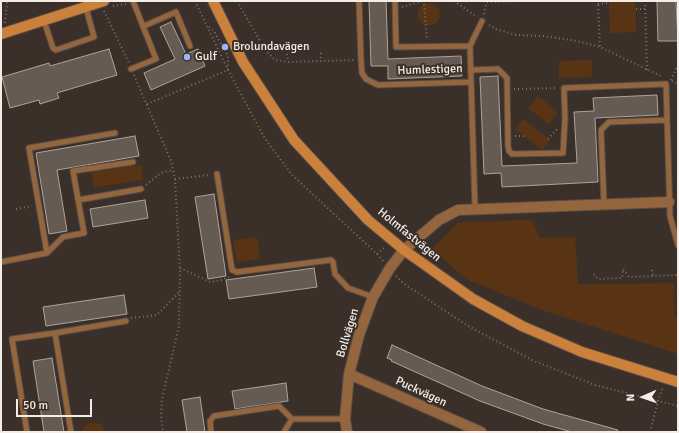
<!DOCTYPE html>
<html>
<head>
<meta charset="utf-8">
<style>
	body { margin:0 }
	#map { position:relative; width:679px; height:433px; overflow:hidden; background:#3b3029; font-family:Signika,sans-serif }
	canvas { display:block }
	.frame { position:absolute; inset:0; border:2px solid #f3ece7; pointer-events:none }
	.north { position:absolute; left:623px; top:377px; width:40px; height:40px; -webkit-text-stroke:3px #3b3029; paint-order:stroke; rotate:268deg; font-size:11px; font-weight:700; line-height:16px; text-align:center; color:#f3ece7 }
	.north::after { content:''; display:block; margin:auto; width:14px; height:18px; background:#f3ece7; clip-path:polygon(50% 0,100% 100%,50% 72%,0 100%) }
	.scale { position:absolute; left:16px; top:399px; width:76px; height:18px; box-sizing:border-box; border:2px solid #f3ece7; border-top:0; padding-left:5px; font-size:12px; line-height:14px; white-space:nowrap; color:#f3ece7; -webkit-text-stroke:3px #3b3029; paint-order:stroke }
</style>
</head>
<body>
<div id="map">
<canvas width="679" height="433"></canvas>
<div class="frame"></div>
<div class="north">N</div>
<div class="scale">50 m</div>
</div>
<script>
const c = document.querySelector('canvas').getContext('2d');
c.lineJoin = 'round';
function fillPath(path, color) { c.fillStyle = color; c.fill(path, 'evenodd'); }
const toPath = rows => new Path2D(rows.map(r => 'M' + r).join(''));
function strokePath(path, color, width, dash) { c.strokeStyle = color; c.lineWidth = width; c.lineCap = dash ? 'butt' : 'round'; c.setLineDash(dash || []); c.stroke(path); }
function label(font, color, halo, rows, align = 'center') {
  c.font = font + ' Signika,sans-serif'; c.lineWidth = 4; c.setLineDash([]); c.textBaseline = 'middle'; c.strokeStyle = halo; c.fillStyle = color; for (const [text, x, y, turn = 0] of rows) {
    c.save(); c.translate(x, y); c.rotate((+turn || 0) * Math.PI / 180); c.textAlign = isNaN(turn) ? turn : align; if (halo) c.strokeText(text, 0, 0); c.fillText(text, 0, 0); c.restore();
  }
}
fillPath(toPath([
	[635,1,636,32,610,33,609,2],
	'418 14a11 11 0 1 1 22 0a11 11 0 1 1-22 0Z',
	[592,60,592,77,559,78,559,61],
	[538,96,558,112,549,124,528,108],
	[523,119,550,140,542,150,515,129],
	[141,165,143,180,94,187,92,172],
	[532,220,540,238,575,237,578,284,674,283,675,316,678,316,678,354,542,310,466,279,432,249,459,222],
	[257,237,260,259,237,262,233,240],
	[91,422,101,424,106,432,82,432,83,427]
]), '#583415');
const building = toPath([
	[369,1,386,1,388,59,461,56,462,76,388,79,388,66,371,66,369,1],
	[657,1,676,1,678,41,658,41,657,1],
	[171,22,186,54,198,49,205,66,151,90,144,73,175,59,160,27,171,22],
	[109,49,117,75,57,93,59,98,40,104,39,100,10,108,2,77,49,63,50,66,109,49],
	[498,76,502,166,577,163,574,112,594,111,593,98,657,95,658,115,595,118,598,182,502,187,501,173,484,174,480,77,498,76],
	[135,136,139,156,57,170,67,231,49,234,36,153,135,136],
	[214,194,226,276,208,279,195,197,214,194],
	[145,200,148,218,93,227,90,209,145,200],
	[314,268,317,287,229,299,226,280,314,268],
	[124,295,127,314,46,326,43,307,124,295],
	[392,345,482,386,543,409,618,430,617,432,572,432,543,424,480,401,391,361,392,360,387,358,392,345],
	[52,358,64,432,44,432,33,361,52,358],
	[286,383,288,401,235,409,232,391,286,383],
	[200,397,205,432,187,432,182,400,200,397]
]);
fillPath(building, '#665b52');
strokePath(building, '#afa399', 1);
const lane = toPath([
	[359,1,361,60,362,73,366,79,378,85,471,82],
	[395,1,396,47,470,46],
	[44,21,53,48,56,50,94,37,86,8],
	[144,26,176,12,190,46],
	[131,69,156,59,133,1],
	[471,70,498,69,507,78,508,146,509,151,512,154,563,153,565,119,564,88,666,84,670,216,678,245],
	[217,174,232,270,237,272,331,260,333,262,335,274,348,288,373,297],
	[78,200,141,189],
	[604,204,601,130,609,122,667,120],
	[475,209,470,46,482,21],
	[47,253,29,148,115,133],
	[1,262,47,253,63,237,84,233,73,171,133,162],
	[27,432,12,339,55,333],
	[71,432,55,333,126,321],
	[211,432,210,421,214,416,279,406,292,419,345,419],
	[284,432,292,419]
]);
const street = toPath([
	[349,374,481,432],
	[347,432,345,419,349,374,359,335,373,297,390,268,404,250,439,220,458,210,669,202]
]);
const secondary = toPath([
	[213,1,243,62,294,140,368,220,404,250,473,299,522,326,582,352,678,382],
	[1,34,104,1]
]);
strokePath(lane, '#584e47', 7);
strokePath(street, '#584e47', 12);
strokePath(secondary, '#584e47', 12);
strokePath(toPath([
	[195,1,228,70,264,137,291,174,377,254,383,261],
	[237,1,266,51,275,60,289,62,354,60],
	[422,1,424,4,427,40],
	[454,1,477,17],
	[598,1,600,47],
	[645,1,647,70],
	[487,2,521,1],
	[598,4,609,3],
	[113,6,126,4],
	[402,7,423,1],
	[636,9,645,9],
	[104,11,129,63],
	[484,14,487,1],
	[5,23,7,1],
	[489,25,496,29,516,35,544,36,577,41,600,47,661,76],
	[321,53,321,61],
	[287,54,288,62],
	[134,75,171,161,175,179,180,273,179,326,162,399,161,415,163,432],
	[671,80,676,69,678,68],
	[672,81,678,84],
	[514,89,558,88],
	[147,104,228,70,228,56,214,31,209,27],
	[515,136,524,136],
	[548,139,557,129],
	[175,179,209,175],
	[146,185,161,173,173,170],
	[16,209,32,206],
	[399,232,408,234],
	[377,254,385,247],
	[180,268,210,282,222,280,229,277],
	[652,270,653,276],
	[594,274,598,279,622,278,623,269,629,277,678,275],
	[396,276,403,283,468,326,534,361,595,385,678,406],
	[131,318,157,315,180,291],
	[650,432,658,401,663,387]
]), '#7c726c', 2, [1, 3]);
strokePath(lane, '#95653d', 5);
strokePath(street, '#95653d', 10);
strokePath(secondary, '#cb803b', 10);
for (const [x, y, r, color] of [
	[225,47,4,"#9cb4fd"],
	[187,57,4,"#9cb4fd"]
]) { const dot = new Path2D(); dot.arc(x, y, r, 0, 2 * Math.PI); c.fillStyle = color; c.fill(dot); strokePath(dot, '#3b3029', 1.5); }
label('12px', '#f3ece7', '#3b3029', [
	["Brolundavägen",233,47],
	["Gulf",195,57]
], 'left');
label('12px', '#f3ece7', '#3b3029', [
	["Humlestigen",430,70,-2],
	["Holmfastvägen",409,235,39],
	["Bollvägen",348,333,-73],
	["Puckvägen",421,392,25]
]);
</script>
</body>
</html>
